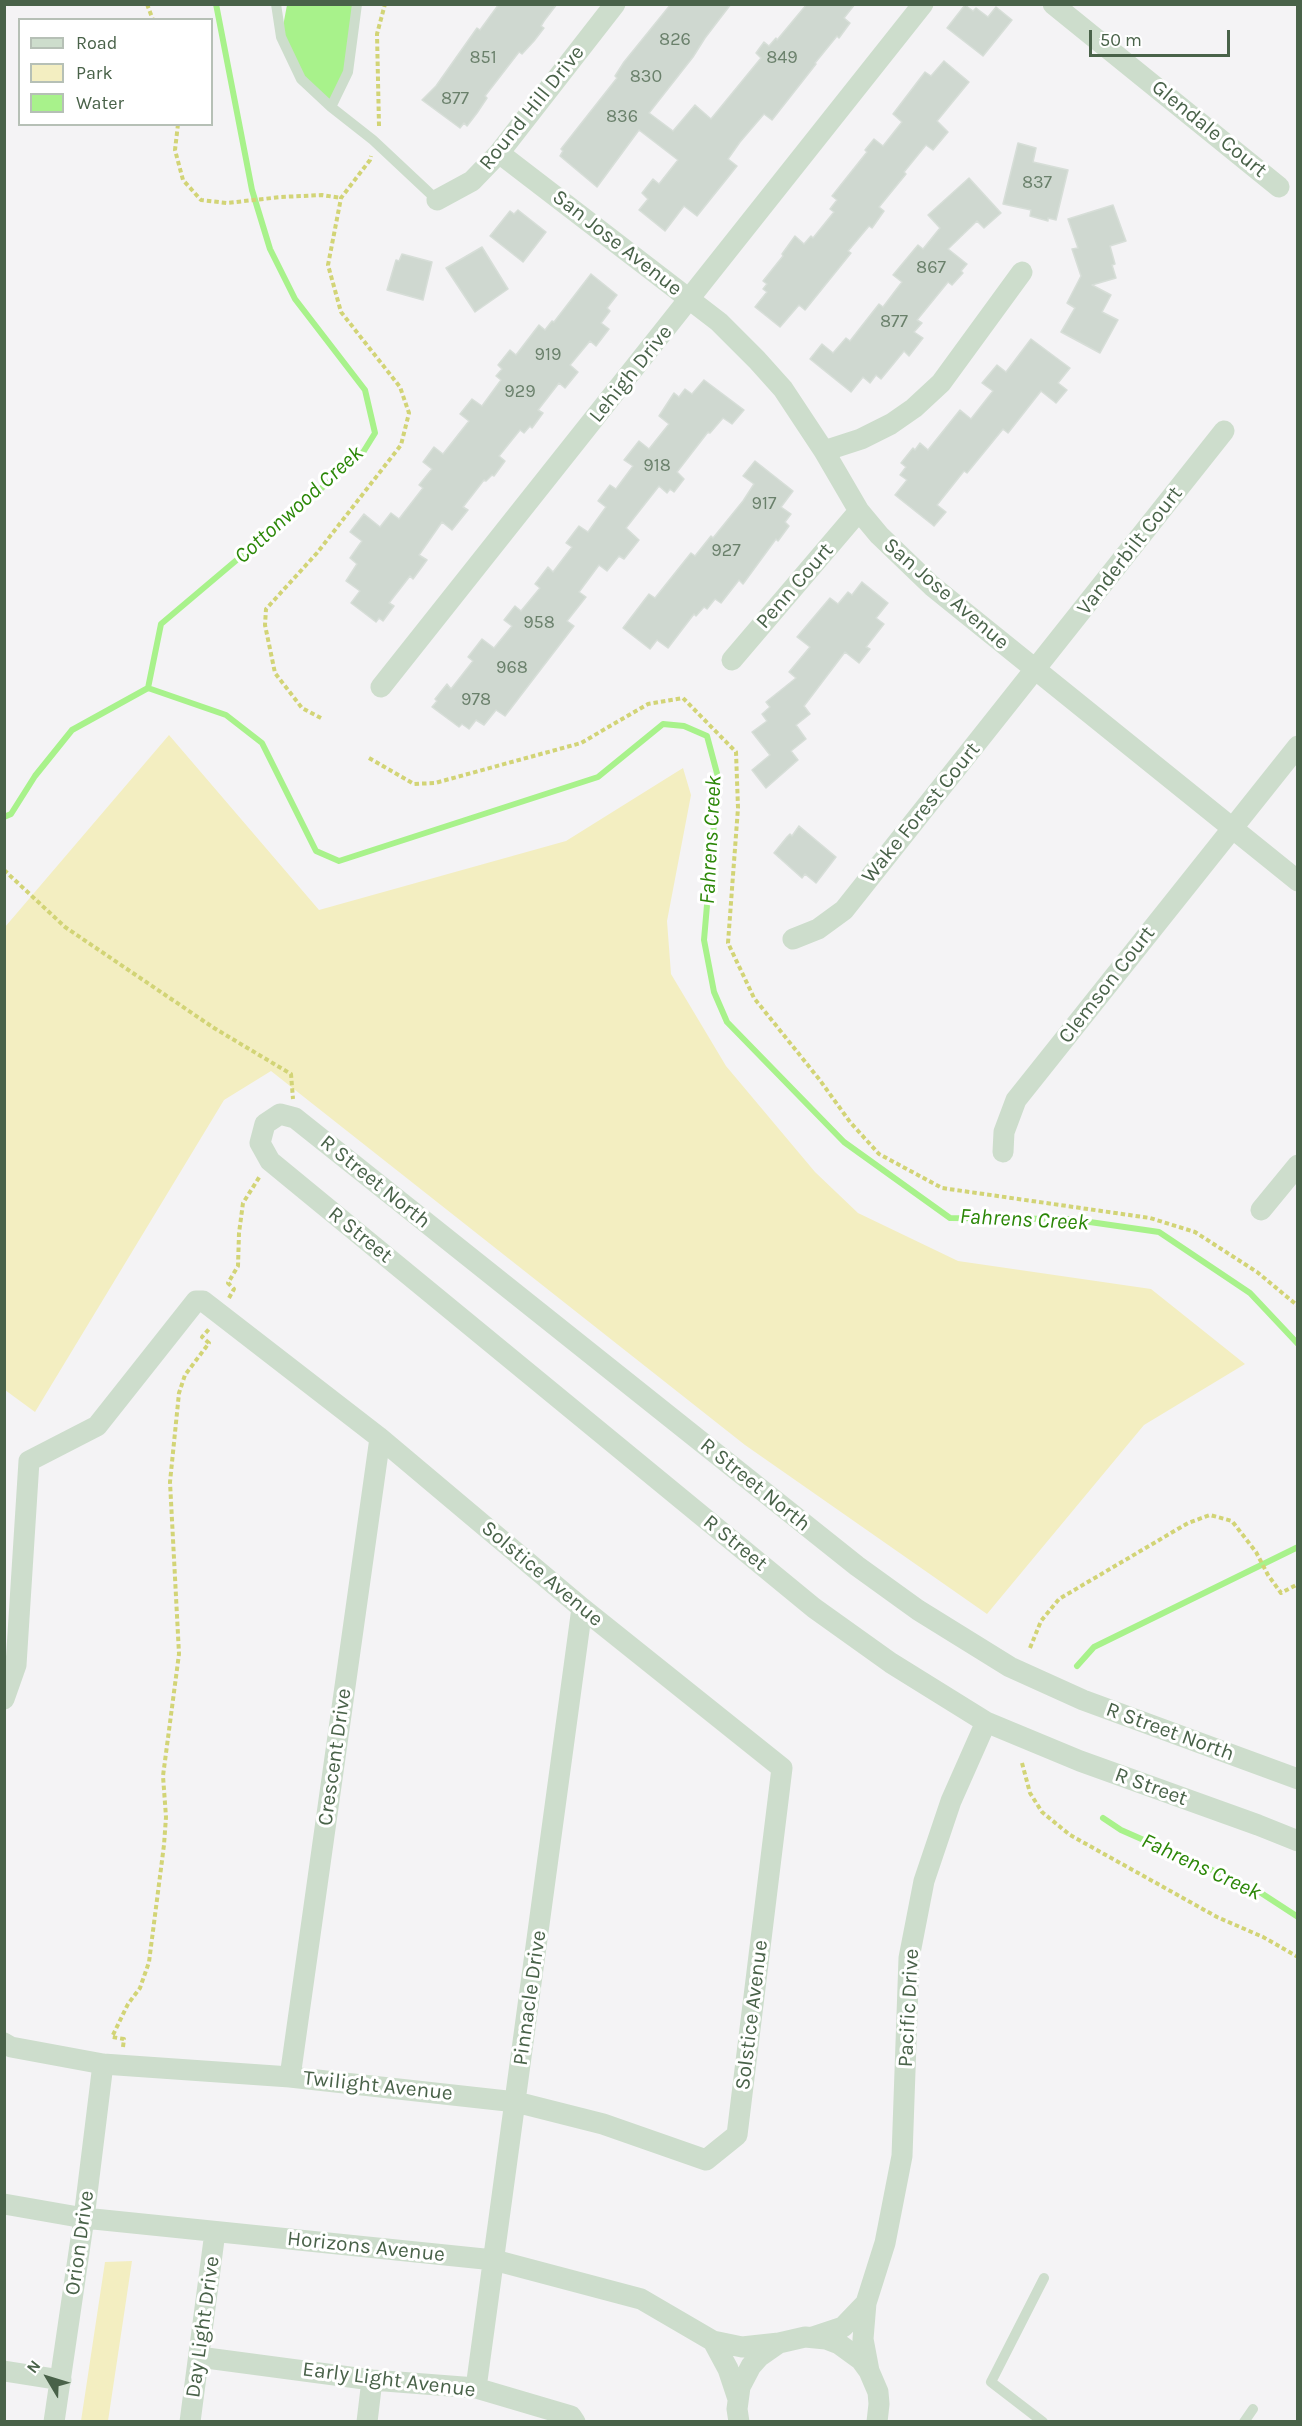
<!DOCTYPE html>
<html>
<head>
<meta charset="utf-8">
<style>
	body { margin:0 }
	#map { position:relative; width:1302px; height:2426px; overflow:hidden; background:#f4f3f5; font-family:Karla,sans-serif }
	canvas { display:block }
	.frame { position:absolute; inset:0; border:6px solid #496249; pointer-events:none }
	.legend { position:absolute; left:18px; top:18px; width:195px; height:108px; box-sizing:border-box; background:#fff; border:2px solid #b6c0b6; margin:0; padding:8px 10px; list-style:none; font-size:18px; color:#496249 }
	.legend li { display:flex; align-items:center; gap:12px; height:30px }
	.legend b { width:30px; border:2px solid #b6c0b6 }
	.north { position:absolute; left:18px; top:2348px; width:60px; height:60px; -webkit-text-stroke:4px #fff; paint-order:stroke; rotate:308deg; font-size:16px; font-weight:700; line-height:24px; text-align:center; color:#496249 }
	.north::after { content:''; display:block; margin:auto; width:21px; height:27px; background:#496249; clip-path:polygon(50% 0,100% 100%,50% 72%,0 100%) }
	.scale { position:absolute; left:1089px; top:30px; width:141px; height:27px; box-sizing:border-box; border:3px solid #496249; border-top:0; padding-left:8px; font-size:18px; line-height:21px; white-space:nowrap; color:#496249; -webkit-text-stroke:4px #fff; paint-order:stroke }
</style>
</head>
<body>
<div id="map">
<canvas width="1302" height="2426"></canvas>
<div class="frame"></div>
<ul class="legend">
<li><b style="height:8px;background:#cdddcc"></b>Road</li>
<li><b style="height:16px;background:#f3eec1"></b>Park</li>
<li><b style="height:16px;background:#a8f28b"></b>Water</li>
</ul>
<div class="north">N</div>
<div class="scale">50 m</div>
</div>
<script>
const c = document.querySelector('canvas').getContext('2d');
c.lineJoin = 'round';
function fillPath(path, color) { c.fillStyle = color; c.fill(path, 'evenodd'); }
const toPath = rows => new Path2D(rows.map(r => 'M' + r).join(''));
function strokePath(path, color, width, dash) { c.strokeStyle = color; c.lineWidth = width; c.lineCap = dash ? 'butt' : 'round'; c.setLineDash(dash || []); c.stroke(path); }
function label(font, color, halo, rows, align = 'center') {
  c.font = font + ' Karla,sans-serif'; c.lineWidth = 6; c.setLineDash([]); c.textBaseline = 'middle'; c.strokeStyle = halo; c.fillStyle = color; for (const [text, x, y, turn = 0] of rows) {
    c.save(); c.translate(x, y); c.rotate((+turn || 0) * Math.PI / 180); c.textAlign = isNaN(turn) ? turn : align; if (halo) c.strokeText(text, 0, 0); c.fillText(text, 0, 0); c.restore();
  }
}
fillPath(toPath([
	[169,735,319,910,566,841,683,768,691,795,667,921,671,974,726,1066,815,1172,858,1213,958,1261,1151,1289,1245,1364,1144,1425,987,1614,745,1445,271,1071,224,1100,35,1412,5,1390,5,927],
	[132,2261,108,2421,81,2421,105,2262]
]), '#f3eec1');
fillPath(toPath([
	[287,5,357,5,348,72,331,107,301,79,281,37]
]), '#a8f28b');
strokePath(toPath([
	[148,688,161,624,362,454,375,433,365,390,295,299,270,249,252,190,216,4],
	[4,817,11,814,35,776,72,730,148,688,226,715,262,743,316,851,339,861,598,777,663,724,684,726,707,736,718,777,704,940,714,992,727,1022,844,1142,950,1218,1069,1219,1159,1232,1250,1293,1298,1344],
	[1077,1666,1094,1647,1298,1547],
	[1103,1818,1121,1830,1255,1889,1298,1917]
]), '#a8f28b', 6);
const building = toPath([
	[499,4,557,4,544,21,541,26,544,28,534,41,522,54,519,52,485,96,487,98,477,113,467,126,464,123,460,128,422,100,436,86,477,28,480,30,499,4],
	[671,4,731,4,705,38,693,57,649,113,673,131,695,105,711,119,761,58,756,53,764,42,769,46,776,38,777,40,807,4,855,4,844,18,850,23,839,38,837,36,815,63,816,64,772,120,764,114,740,142,728,159,737,166,697,216,684,206,665,231,639,210,648,199,642,193,653,179,659,184,678,160,639,130,597,187,560,156,563,151,561,149,617,78,615,76,624,62,671,4],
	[965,5,973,11,976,8,988,17,996,7,1012,20,983,56,947,28,965,5],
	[944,61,969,82,937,121,948,132,933,150,926,145,904,172,906,174,879,207,884,211,872,228,869,226,848,251,851,253,805,310,799,305,780,327,755,307,767,292,763,289,767,284,763,281,783,256,782,254,795,236,804,244,811,236,813,238,834,212,830,209,837,200,832,196,867,152,865,150,874,139,883,146,902,122,893,114,925,72,931,76,944,61],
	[1018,143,1036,148,1033,162,1068,170,1056,220,1048,218,1048,221,1030,216,1031,210,1003,204,1018,143],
	[969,178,1001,213,984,228,977,221,948,249,967,264,961,271,963,273,952,285,948,282,917,320,922,323,914,332,923,338,909,356,904,351,881,379,876,375,870,383,863,377,851,392,810,359,822,344,833,353,846,338,850,341,879,304,883,307,902,282,893,275,918,245,923,249,940,228,928,215,969,178],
	[1113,205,1126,241,1110,246,1115,264,1112,265,1116,278,1092,285,1111,295,1102,312,1118,320,1100,353,1061,332,1075,308,1067,303,1081,276,1072,249,1078,248,1068,219,1113,205],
	[518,210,546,232,523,262,490,236,510,211,514,214,518,210],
	[482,247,508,289,475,312,446,268,482,247],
	[402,254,432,262,423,300,387,290,396,260,399,261,402,254],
	[591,274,617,295,607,308,610,311,601,323,609,329,596,346,590,341,570,365,578,372,565,388,559,383,538,410,543,413,532,428,530,426,524,433,520,430,499,456,505,461,494,476,492,475,486,481,484,480,463,507,468,510,452,530,442,522,419,555,427,560,413,579,410,576,389,603,394,606,383,621,379,618,376,622,351,603,360,591,346,581,357,564,350,558,362,541,350,532,364,514,380,527,391,513,399,519,423,488,419,485,432,469,423,462,434,447,443,454,469,421,460,414,472,399,482,406,501,380,496,376,502,369,498,365,510,350,516,355,539,325,545,330,552,321,554,322,591,274],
	[1031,339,1070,368,1058,383,1067,390,1056,403,1041,391,1008,433,1003,429,967,473,964,471,937,505,946,512,934,526,895,495,907,480,900,475,906,467,901,463,913,448,915,450,920,443,928,450,960,410,971,419,993,391,982,383,997,365,1006,372,1031,339],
	[704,380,744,410,732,424,723,418,710,433,708,432,677,472,684,479,674,492,670,489,667,493,659,486,626,528,639,540,624,559,619,556,607,571,599,565,579,592,586,597,567,621,574,626,505,716,496,710,484,725,476,720,469,729,462,724,459,727,432,707,437,701,435,699,447,684,451,689,473,661,468,657,482,639,494,648,512,626,504,620,515,606,521,611,540,588,535,584,548,567,553,572,572,547,566,543,579,526,588,532,606,507,598,501,610,485,616,489,633,466,624,460,639,441,649,449,669,424,659,416,674,393,679,397,685,389,692,394,704,380],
	[755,461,793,491,781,507,791,514,785,522,789,526,778,541,776,539,743,584,739,580,721,603,715,599,707,609,704,607,696,616,694,614,668,648,657,640,650,649,623,628,649,594,655,598,691,553,695,556,711,536,713,538,743,501,754,484,743,476,755,461],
	[862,582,888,603,876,618,884,624,866,647,870,649,859,663,845,652,804,706,810,714,796,725,806,739,791,751,798,760,766,788,752,770,770,755,752,732,767,721,762,714,770,707,766,702,796,678,789,672,810,647,797,637,830,598,838,604,848,592,852,595,862,582],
	[799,826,836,857,816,883,805,874,802,878,774,853,787,837,790,834,792,836,799,826]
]);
fillPath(building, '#cfd8d0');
strokePath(building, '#d7ded8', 1.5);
strokePath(toPath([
	[147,4,153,20],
	[178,124,175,150,183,180,201,200,227,203,281,197,322,195,341,198],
	[379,126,377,34,385,4],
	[321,718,302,708,275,673,265,625,266,609,317,553,401,445,409,413,400,387,341,312,328,265,341,198,370,160,371,156],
	[369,758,414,784,435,783,581,743,648,704,683,698,736,752,738,808,728,943,754,998,819,1079,850,1122,879,1154,942,1188,1150,1218,1195,1232,1257,1272,1298,1306],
	[4,870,65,927,214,1028,291,1074,293,1099],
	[229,1298,234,1289,228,1283,238,1266,239,1233,243,1203,260,1176],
	[1030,1648,1041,1621,1059,1599,1188,1523,1210,1515,1232,1521,1256,1552,1268,1575,1281,1593,1298,1584],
	[1022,1763,1030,1793,1042,1812,1070,1835,1217,1917,1263,1937,1298,1957],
	[123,2047,124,2039,112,2037,128,2004,140,1988,149,1962,164,1845,166,1817,163,1776,179,1654,170,1482,179,1393,185,1375,209,1343,202,1337,210,1328]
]), '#d2d476', 4, [4.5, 3]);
strokePath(toPath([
	[276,4,281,37,301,79,331,107,373,140,437,200],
	[331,107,348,72,357,4],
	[1043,2422,991,2382,1044,2278],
	[1244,2422,1253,2409]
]), '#cdddcc', 10);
strokePath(toPath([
	[1053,4,1279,187],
	[499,153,719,322,757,360,783,389,824,451,859,511,879,535,932,586,1298,881],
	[437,200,472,181,499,153,615,4],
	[824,451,861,439,891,424,914,408,941,383,1022,272],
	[732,660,859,511],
	[381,687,923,4],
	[793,939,818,929,844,910,1224,431],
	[1003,1152,1004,1132,1016,1100,1298,746],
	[1261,1210,1298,1165],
	[4,1699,16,1665,29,1461,97,1426,196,1301,203,1301,380,1438,582,1608,782,1768,737,2135,706,2160,603,2124,516,2102,290,2077,103,2064,11,2047,4,2043],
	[1298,1779,1083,1700,1010,1667,918,1610,857,1566,295,1118,280,1114,265,1124,260,1143,270,1161,814,1608,891,1663,986,1722,1080,1761,1258,1825,1298,1841],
	[290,2077,380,1438],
	[4,2204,84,2218,494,2260,641,2299,713,2341,742,2347,779,2343],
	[813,2337,843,2327,866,2303],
	[713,2341,728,2369,738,2399],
	[199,2357,372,2380,476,2388,571,2416,575,2422],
	[4,2371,61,2380],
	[869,2371,863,2339,866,2303,885,2243,902,2156,909,1958,924,1881,951,1801,986,1722],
	[476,2388,582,1608],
	[54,2422,84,2218,103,2064],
	[190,2422,215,2232],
	[367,2422,372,2380],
	[739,2422,737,2409,740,2387,751,2366,759,2357,779,2343,805,2337,826,2339,839,2344,861,2360,869,2371,878,2392,879,2404,877,2422]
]), '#cdddcc', 21);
label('18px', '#6a806b', null, [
	["826",675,40],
	["851",483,58],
	["849",782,58],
	["830",646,77],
	["877",455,99],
	["836",622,117],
	["837",1037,183],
	["867",931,268],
	["877",894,322],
	["919",548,355],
	["929",520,392],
	["918",657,466],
	["917",764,504],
	["927",726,551],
	["958",539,623],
	["968",512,668],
	["978",476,700]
]);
label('21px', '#496249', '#fff', [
	["Round Hill Drive",532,108,-51],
	["Glendale Court",1209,129,39],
	["San Jose Avenue",617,243,38],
	["Lehigh Drive",631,374,-51],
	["Vanderbilt Court",1130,551,-52],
	["Penn Court",795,586,-49],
	["San Jose Avenue",946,594,41],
	["Wake Forest Court",921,813,-51],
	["Clemson Court",1107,985,-52],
	["R Street North",375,1182,39],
	["R Street",360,1235,39],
	["R Street North",755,1485,39],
	["R Street",735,1543,39],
	["Solstice Avenue",542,1574,40],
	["R Street North",1170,1732,20],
	["Crescent Drive",335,1757,-82],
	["R Street",1151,1787,20],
	["Pinnacle Drive",530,1998,-82],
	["Pacific Drive",909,2008,-87],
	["Solstice Avenue",752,2015,-83],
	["Twilight Avenue",378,2086,6],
	["Orion Drive",80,2243,-82],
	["Horizons Avenue",366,2247,6],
	["Day Light Drive",203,2327,-82],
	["Early Light Avenue",389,2380,7]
]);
label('italic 22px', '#2b8707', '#fff', [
	["Cottonwood Creek",299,505,-42],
	["Fahrens Creek",711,840,-87],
	["Fahrens Creek",1024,1220,3],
	["Fahrens Creek",1201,1867,25]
]);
</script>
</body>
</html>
